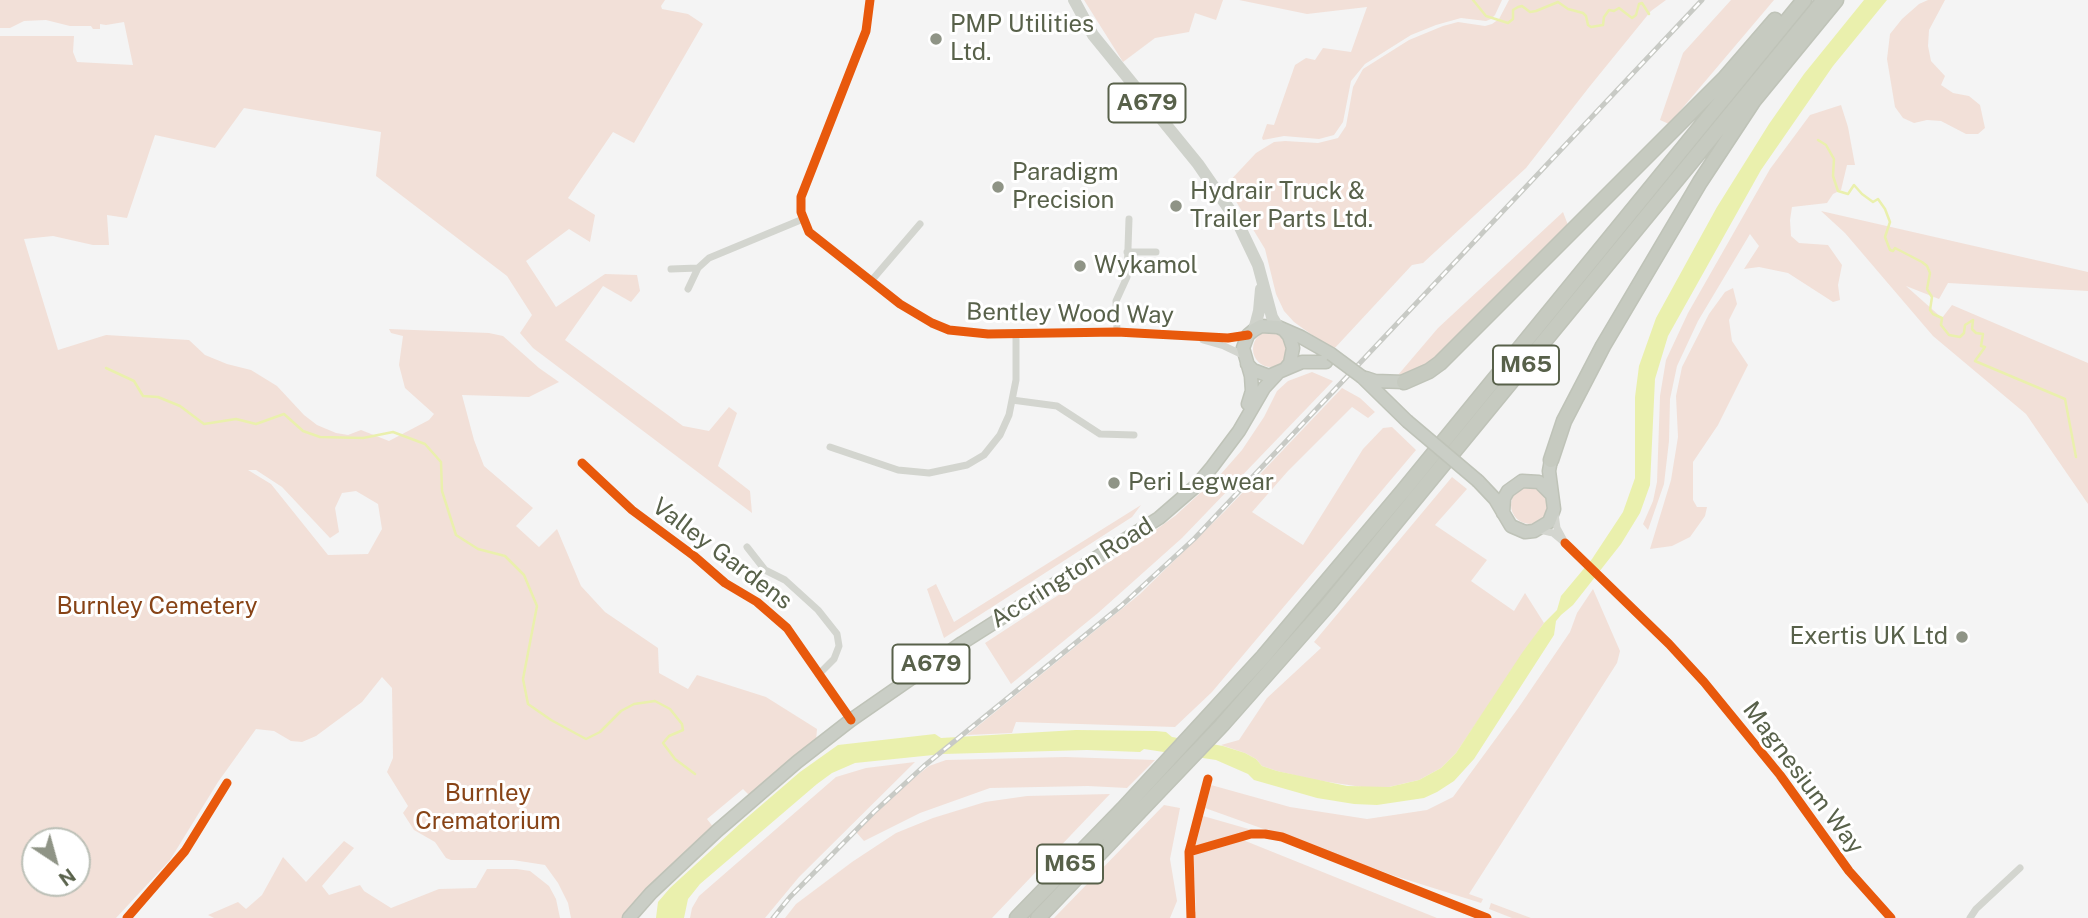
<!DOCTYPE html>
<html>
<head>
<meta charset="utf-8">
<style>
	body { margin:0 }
	#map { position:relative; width:2088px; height:918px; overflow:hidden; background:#f4f4f4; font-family:"Public Sans",sans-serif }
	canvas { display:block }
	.north { position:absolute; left:21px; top:827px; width:70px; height:70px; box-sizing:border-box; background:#fff; border:2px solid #bcc0b7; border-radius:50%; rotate:144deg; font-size:19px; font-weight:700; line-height:28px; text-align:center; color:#58614a }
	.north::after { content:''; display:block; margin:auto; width:24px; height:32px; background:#8f9486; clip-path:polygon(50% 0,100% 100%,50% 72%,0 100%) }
</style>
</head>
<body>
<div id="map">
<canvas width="2088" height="918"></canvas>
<div class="north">N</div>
</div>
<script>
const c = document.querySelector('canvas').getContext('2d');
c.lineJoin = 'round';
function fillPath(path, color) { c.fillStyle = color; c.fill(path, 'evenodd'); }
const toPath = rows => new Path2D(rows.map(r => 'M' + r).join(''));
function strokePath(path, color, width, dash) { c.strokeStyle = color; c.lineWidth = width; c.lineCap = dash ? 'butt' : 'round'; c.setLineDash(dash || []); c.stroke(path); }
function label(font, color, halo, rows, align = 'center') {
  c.font = font + ' "Public Sans",sans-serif'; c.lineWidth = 6; c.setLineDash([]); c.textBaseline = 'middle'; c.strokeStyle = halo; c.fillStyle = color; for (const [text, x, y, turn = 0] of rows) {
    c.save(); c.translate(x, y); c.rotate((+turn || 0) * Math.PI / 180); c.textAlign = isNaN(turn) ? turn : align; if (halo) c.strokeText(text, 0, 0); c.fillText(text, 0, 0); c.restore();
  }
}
fillPath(toPath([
	[0,0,665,0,661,6,662,9,688,14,703,24,634,143,613,132,568,198,595,215,590,242,569,229,526,261,556,307,605,274,637,275,640,291,631,302,603,286,565,340,683,426,709,431,729,407,737,413,718,466,750,491,752,513,533,348,520,333,532,315,507,276,376,176,381,132,244,108,215,148,155,135,127,218,107,215,109,245,93,245,53,236,24,239,58,350,106,335,189,340,205,355,227,364,251,370,277,386,304,415,317,425,336,433,348,435,361,430,389,441,429,420,434,414,405,388,399,365,403,336,391,333,389,329,489,333,503,336,539,368,559,382,529,397,462,395,474,440,484,466,533,508,516,526,539,547,557,529,581,586,605,612,658,648,659,673,688,689,697,675,766,697,817,729,816,741,750,796,743,789,707,819,714,828,663,873,624,918,571,918,568,903,558,883,545,865,513,860,451,860,446,858,435,842,414,830,403,813,408,806,387,772,393,758,392,688,382,677,362,702,316,736,302,742,291,741,274,731,256,729,218,782,170,860,116,918,0,918,0,36,74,36,73,52,77,62,133,65,124,22,106,25,100,24,100,29,93,29,91,26,70,26,46,20,24,21,10,28,0,28],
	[248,470,256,470,282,487,330,538,339,532,335,508,342,493,356,491,378,504,382,529,368,554,328,555,271,484],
	[35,841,77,841,77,883,35,883],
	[1084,0,1223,0,1216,20,1195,13,1189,32,1155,38,1123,62],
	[1239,0,1502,0,1495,15,1491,19,1486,21,1461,18,1436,25,1411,35,1365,64,1351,81,1343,122,1334,135,1319,139,1284,136,1263,140,1262,138,1267,124,1274,125,1295,65,1306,58,1315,60,1323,48,1351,52,1367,7,1307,14],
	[1509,0,1666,0,1651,11,1590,86,1526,168,1423,263,1412,265,1333,350,1294,322,1284,311,1276,294,1265,249,1226,185,1256,153,1274,142,1285,141,1318,143,1338,138,1346,126,1353,87,1363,69,1409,40,1443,26,1458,22,1485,26,1492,24,1499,19],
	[1731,0,1774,0,1669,124,1660,120,1683,53],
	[1928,0,1945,0,1929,30,1928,46,1931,61,1945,76,1941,85,1953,93,1969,96,1980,105,1985,128,1978,134,1966,134,1941,121,1927,120,1914,123,1903,118,1895,107,1887,59,1890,34,1902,19,1919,4],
	[1841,105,1848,127,1855,165,1847,165,1841,190,1833,194,1827,203,1792,207,1790,220,1791,236,1799,243,1828,245,1842,265,1838,285,1840,300,1833,302,1788,273,1759,267,1744,269,1759,246,1750,234,1698,321,1677,366,1670,399,1669,441,1664,484,1648,530,1643,524,1653,501,1657,482,1660,396,1666,360,1688,313,1770,169,1810,115],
	[1821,211,2088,272,2088,291,1948,283,1939,299,1906,286,1942,318,1952,305,2088,363,2088,504,2026,414,1933,336,1845,233],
	[1563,212,1568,225,1431,364,1416,371,1398,375,1438,328],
	[1733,288,1737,304,1729,320,1732,341,1748,365,1718,425,1693,462,1693,500,1697,507,1707,507,1705,516,1690,537,1672,546,1650,549,1671,480,1678,437,1676,396,1682,367,1709,314,1725,292],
	'1253 349a18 18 0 1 1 36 0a18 18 0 1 1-36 0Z',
	[1312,372,1333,381,1182,538,1098,613,1011,684,985,643,1129,549,1175,516,1220,475,1242,450,1264,417,1277,391,1288,381],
	[1342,388,1360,398,1375,412,1368,418,1352,407,1288,471,1252,512,1303,545,1363,449,1383,428,1392,427,1416,450,1212,692,1175,727,1016,722,1012,733,967,735,1140,594,1225,511],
	[1452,477,1467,489,1435,525,1487,560,1471,581,1514,611,1525,593,1544,623,1456,753,1441,768,1419,780,1389,787,1362,787,1315,780,1277,771,1262,766,1256,759,1245,753,1221,745,1239,740,1267,698,1321,648,1314,642],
	'1511 505a19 19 0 1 1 38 0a19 19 0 1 1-38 0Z',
	[1141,505,1132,517,944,638,927,589,936,584,954,622],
	[1593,589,1620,651,1617,663,1469,894,1483,899,1481,903,1395,876,1205,808,1211,785,1290,807,1367,819,1427,810,1453,797,1519,707,1570,632,1577,613],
	[1065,757,1155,760,1127,788,1088,786,990,788,920,813,864,841,856,832,898,791,929,766,946,760],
	[915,762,799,877,765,918,690,918,692,908,699,896,836,777,866,768],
	[1110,794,992,918,785,918,796,904,852,862,896,833,933,818,985,802,1027,796],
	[1164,805,1180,808,1170,859,1177,901,1170,918,1054,918],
	[1203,816,1259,832,1248,833,1195,848],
	[1238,838,1437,918,1192,918,1196,911,1193,850],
	[344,841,354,848,322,886,329,895,360,885,364,891,391,908,439,889,476,888,487,869,517,869,530,871,549,886,556,899,560,918,214,918,208,915,238,902,246,909,262,895,283,857,306,882],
	[1491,903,1531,918,1512,918,1489,909]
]), '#f2e0d8');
fillPath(toPath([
	[1864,0,1887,0,1833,66,1761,170,1668,336,1655,379,1650,485,1640,513,1621,544,1573,605,1561,615,1556,621,1554,635,1474,759,1454,781,1437,792,1424,798,1377,805,1354,804,1317,798,1254,780,1248,774,1216,760,1144,749,1140,752,1087,750,943,754,855,763,832,773,817,784,700,884,688,899,684,918,656,918,658,902,670,888,743,821,800,772,838,745,935,734,941,738,1076,730,1156,731,1166,732,1172,737,1223,746,1245,753,1256,759,1262,766,1277,771,1347,786,1389,787,1419,780,1441,768,1456,753,1522,653,1544,623,1557,610,1561,596,1592,559,1623,512,1635,478,1635,397,1639,366,1656,318,1717,207,1769,124,1804,74]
]), '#eaf0ad');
strokePath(toPath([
	[1473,0,1486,16,1508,23,1513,19,1513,10,1518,7,1522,6,1530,12,1536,11,1558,2,1568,9,1583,13,1586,16,1588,25,1591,27,1603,25,1604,17,1609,10,1614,11,1619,8,1632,18,1636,15,1639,4,1642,3,1649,14],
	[1818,140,1826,145,1834,159,1833,176,1838,191,1848,194,1854,185,1862,194,1873,202,1878,199,1885,209,1890,222,1885,237,1890,250,1893,251,1895,248,1922,262,1927,266,1930,273,1927,289,1932,297,1930,310,1933,314,1942,318,1941,325,1949,335,1960,337,1964,333,1965,325,1973,320,1972,329,1976,333,1983,334,1981,346,1985,347,1975,361,2065,399,2076,457],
	[106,368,134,381,143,396,158,397,180,406,204,424,236,419,256,424,284,414,303,431,320,437,363,438,393,432,425,444,441,462,442,491,456,535,478,549,505,556,524,575,537,606,523,679,528,704,551,720,586,739,600,732,621,711,634,704,655,701,670,709,682,724,683,730,669,736,663,743,675,759,695,774]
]), '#eaf0ad', 2.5);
const trunk = toPath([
	[1284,330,1289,336,1293,348,1290,363,1285,369],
	[1247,364,1253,370,1269,376,1302,362,1326,362],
	[1362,377,1407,421],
	[1366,378,1375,381,1404,382],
	[1248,404,1252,391,1251,376,1243,348,1248,335,1254,330,1261,326,1278,327,1301,337,1331,354],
	[1478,481,1495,499,1511,526,1525,532,1534,531,1549,522,1554,509,1549,471,1551,460],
	[1503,513,1504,498,1508,491,1522,481,1539,482,1551,494],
	[629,918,651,893,717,831,797,762,851,720,962,643,1159,518,1196,486,1212,467,1239,431,1264,388,1277,374]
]);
const motorway = toPath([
	[1404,382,1429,371,1440,363,1724,79,1775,20],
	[1551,460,1564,421,1603,346,1700,182,1754,100,1836,0],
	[1017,918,1123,809,1263,657,1403,491,1804,0],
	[1038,918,1222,725,1327,606,1824,0]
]);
strokePath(trunk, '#bfc3b8', 15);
strokePath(motorway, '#bfc3b8', 17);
strokePath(toPath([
	[870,0,866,31,801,197,801,212,809,232,900,304,932,323,949,330,988,334,1117,332,1228,338,1247,335],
	[1127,252,1156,252],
	[671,269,698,268,709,258,803,219],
	[872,280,920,224],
	[688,289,698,268],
	[1117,332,1116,301,1127,277,1129,219],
	[1203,340,1224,346,1243,355],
	[1012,400,1057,406,1100,434,1134,435],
	[830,447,898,470,929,473,967,465,984,455,1000,435,1009,415,1016,380,1016,334],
	[582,463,632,510,694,556,725,583,757,602,787,628,851,720],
	[1555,514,1557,528,1563,539],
	[1540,530,1553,533,1565,543,1669,644,1704,682,1780,775,1849,871,1891,918],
	[747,547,765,570,785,580,818,610,837,634,839,646,834,659,820,673],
	[127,918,185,851,227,783],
	[1191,918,1189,852,1208,779],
	[1970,918,1976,909,2020,868]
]), '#d3d5cf', 7);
strokePath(toPath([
	[1074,0,1093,35,1198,164,1236,219,1258,265,1272,317,1278,327],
	[1254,330,1259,311,1261,289]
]), '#cfd2cb', 12);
strokePath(trunk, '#cacec6', 12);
strokePath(motorway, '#c6cac0', 14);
const rail = toPath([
	[773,918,790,897,874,812,924,766,1121,606,1194,539,1702,0]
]);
strokePath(rail, '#c8cac5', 5);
strokePath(rail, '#fff', 2.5, [8]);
const trunkBridge = toPath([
	[1331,354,1362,377],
	[1407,421,1478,481]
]);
strokePath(trunkBridge, '#bfc3b8', 15, []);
strokePath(trunkBridge, '#cacec6', 12);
strokePath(toPath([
	[870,0,866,31,801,197,801,212,809,232,900,304,932,323,949,330,988,334,1117,332,1228,338,1248,335],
	[582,463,632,510,694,556,725,583,757,602,787,628,851,720],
	[1565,543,1669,644,1704,682,1780,775,1849,871,1891,918],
	[1189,852,1251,834,1265,834,1282,837,1487,918],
	[127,918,185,851,227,783],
	[1191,918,1189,852,1208,779]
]), '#e8590c', 9);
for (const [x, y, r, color] of [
	[936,39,7,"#8f9486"],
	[998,187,7,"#8f9486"],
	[1176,206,7,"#8f9486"],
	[1080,266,7,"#8f9486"],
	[1114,483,7,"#8f9486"],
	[1962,637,7,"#8f9486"]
]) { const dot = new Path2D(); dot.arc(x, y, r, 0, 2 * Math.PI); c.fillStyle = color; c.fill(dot); strokePath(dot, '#fff', 2.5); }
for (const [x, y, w] of [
	[1147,103,77],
	[1526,365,66],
	[931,664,77],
	[1070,864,66]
]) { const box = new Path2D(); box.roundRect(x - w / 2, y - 19.5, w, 39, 5); c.fillStyle = '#fff'; c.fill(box); strokePath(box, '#58614a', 2); }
label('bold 23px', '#58614a', null, [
	["A679",1147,103],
	["M65",1526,365],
	["A679",931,664],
	["M65",1070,864]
]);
label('24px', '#58614a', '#fff', [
	["PMP Utilities",950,25],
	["Ltd.",950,53],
	["Paradigm",1012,173],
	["Precision",1012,201],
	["Hydrair Truck &",1190,192],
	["Trailer Parts Ltd.",1190,220],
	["Wykamol",1094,266],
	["Peri Legwear",1128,483],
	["Exertis UK Ltd",1948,637,"right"]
], 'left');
label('24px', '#58614a', '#fff', [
	["Bentley Wood Way",1070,314,1],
	["Valley Gardens",722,554,37],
	["Accrington Road",1072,573,-32],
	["Magnesium Way",1803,778,53]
]);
label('24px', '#874316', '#fff', [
	["Burnley Cemetery",157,607],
	["Burnley",488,794],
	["Crematorium",488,822]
]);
</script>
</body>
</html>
